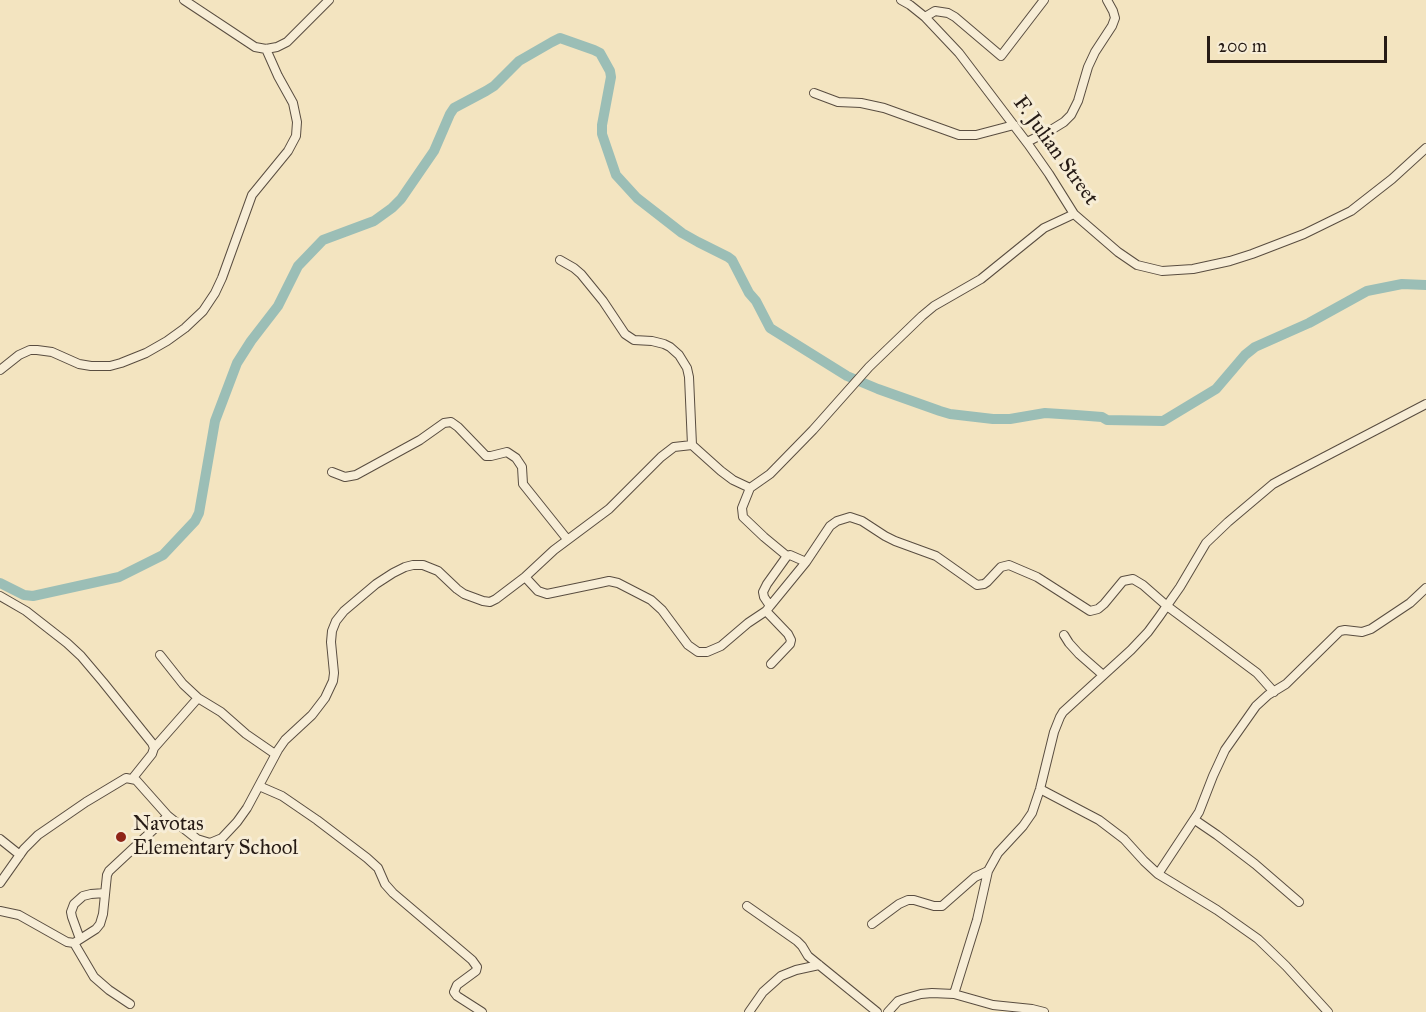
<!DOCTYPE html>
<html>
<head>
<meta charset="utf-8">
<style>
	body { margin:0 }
	#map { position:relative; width:1426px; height:1012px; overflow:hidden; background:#f3e4c0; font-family:"IM FELL Great Primer",serif }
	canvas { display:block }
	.scale { position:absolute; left:1207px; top:36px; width:180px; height:27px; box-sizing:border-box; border:3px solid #261b15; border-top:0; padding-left:8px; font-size:18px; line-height:21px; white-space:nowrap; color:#261b15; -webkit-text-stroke:4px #f7edd6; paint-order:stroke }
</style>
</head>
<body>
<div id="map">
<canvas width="1426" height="1012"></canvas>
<div class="scale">200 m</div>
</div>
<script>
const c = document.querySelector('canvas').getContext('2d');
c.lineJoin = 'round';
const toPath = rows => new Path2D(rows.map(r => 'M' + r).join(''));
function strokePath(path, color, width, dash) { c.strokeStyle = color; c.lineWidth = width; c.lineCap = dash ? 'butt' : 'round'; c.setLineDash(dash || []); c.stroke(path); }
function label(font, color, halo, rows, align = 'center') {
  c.font = font + ' "IM FELL Great Primer",serif'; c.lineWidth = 6; c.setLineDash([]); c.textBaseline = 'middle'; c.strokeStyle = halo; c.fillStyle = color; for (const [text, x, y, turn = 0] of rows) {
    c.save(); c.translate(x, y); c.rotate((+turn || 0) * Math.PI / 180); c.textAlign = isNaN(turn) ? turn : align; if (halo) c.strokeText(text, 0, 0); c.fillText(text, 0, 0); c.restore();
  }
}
strokePath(toPath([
	[0,583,24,595,33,596,119,577,163,555,195,521,199,513,215,421,237,363,251,341,278,306,298,266,323,240,374,221,392,208,401,199,434,151,450,114,454,108,486,91,494,86,519,61,552,42,560,38,594,50,600,53,610,71,611,77,602,125,602,134,616,175,637,198,682,233,698,242,728,257,732,260,749,293,756,301,770,328,847,376,878,389,940,411,950,414,993,419,1010,419,1045,413,1076,415,1102,417,1107,420,1163,421,1216,389,1245,355,1255,347,1309,323,1367,291,1402,284,1426,285]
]), '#9bbeb6', 10);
const minor = toPath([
	[184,0,255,47,266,49,277,47,287,42,329,0],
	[901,0,910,5,925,17,959,53,1028,144,1049,174,1074,214,1118,252,1137,265,1162,271,1193,269,1230,261,1252,254,1304,234,1351,211,1392,179,1426,148],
	[925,17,935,11,948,13,955,17,1001,56,1044,0],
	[814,93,838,102,861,103,884,108,959,135,976,135,1014,125],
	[1027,142,1051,130,1064,122,1071,115,1078,101,1088,67,1095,52,1112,26,1115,18,1113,11,1107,0],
	[560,260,574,268,581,274,603,301,625,334,634,340,652,341,664,344,670,347,679,355,687,368,689,377,692,445],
	[0,370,19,355,30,350,37,350,52,352,79,364,91,366,110,366,121,363,146,353,167,341,185,328,203,311,215,293,222,278,252,195,288,151,296,136,297,122,293,103,278,76,266,49],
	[332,472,345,477,356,475,420,440,444,423,451,422,458,427,486,456,491,456,507,452,516,458,522,467,523,484,567,539],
	[787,556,790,555,806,562],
	[525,577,538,591,547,594,600,583,609,581,618,583,651,600,662,610,688,645,698,652,707,652,721,646,748,623,766,611,770,606,764,597,763,592,767,584,787,556,764,537,743,517,742,508,750,488],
	[0,596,26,611,67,643,81,656,103,682,152,743,154,748,152,754,132,779],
	[770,606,806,562,830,526,837,521,850,517,862,521,885,536,895,541,936,556,977,585,984,584,987,582,1001,567,1009,565,1037,577,1090,611,1098,609,1104,604,1123,581,1133,579,1143,585,1167,606,1257,673,1274,692],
	[766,611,788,634,791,640,790,644,771,664],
	[1064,635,1069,643,1079,654,1103,675],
	[160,655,183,684,198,698],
	[154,748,198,698,221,712,246,734,275,754],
	[259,786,282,796,317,820,367,858,378,868,385,884,393,893,472,960,477,967,476,971,457,985,454,992,457,996,482,1012],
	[1040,789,1099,820,1124,839,1144,861,1158,874,1217,910,1258,939,1286,966,1328,1012],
	[1195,820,1217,835,1255,864,1299,902],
	[0,839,20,855],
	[1158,874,1199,812,1213,776,1225,750,1256,706,1268,695,1286,684,1340,631,1345,630,1362,632,1371,629,1410,603,1426,588],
	[0,883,24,849,38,835,86,802,126,778,136,780,168,816,197,839,210,843,222,838,237,822,247,808,278,750,285,740,312,715,325,698,333,681,334,673,331,642,332,631,336,621,344,611,376,584,393,573,405,567,413,565,423,565,438,571,457,589,464,594,483,601,490,602,496,599,525,577,554,550,609,509,661,457,674,447,692,445,721,471,733,480,750,488,770,474,813,430,869,367,922,316,934,306,981,279,1044,228,1074,214],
	[747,906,797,941,802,946,808,956,877,1012],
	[0,911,19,915,67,942,74,943,96,929,100,924,103,914,107,875,109,871,168,816],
	[872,924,899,904,908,900,914,900,934,906,942,906,975,877,988,871],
	[80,939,72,917,71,912,74,904,83,896,91,894,105,893],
	[74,943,94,977,109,990,130,1004],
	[954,994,977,920,988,871,998,853,1023,826,1032,813,1040,789,1054,732,1060,717,1063,712,1131,650,1148,632,1159,617,1180,587,1206,543,1228,522,1273,484,1284,478,1426,404],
	[749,1012,763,992,781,976,796,970,819,965],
	[888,1012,898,1001,907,998,921,994,932,993,954,994,993,1005,1032,1009,1044,1012]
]);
strokePath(minor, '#594d40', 10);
strokePath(minor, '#f7edd6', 8);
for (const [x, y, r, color] of [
	[121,837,6,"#8f2418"]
]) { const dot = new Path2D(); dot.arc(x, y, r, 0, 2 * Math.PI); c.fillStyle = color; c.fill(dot); strokePath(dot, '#f7edd6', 2); }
label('21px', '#261b15', '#f7edd6', [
	["F. Julian Street",1055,151,54]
]);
label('21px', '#261b15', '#f7edd6', [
	["Navotas",133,825],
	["Elementary School",133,849]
], 'left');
</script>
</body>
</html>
